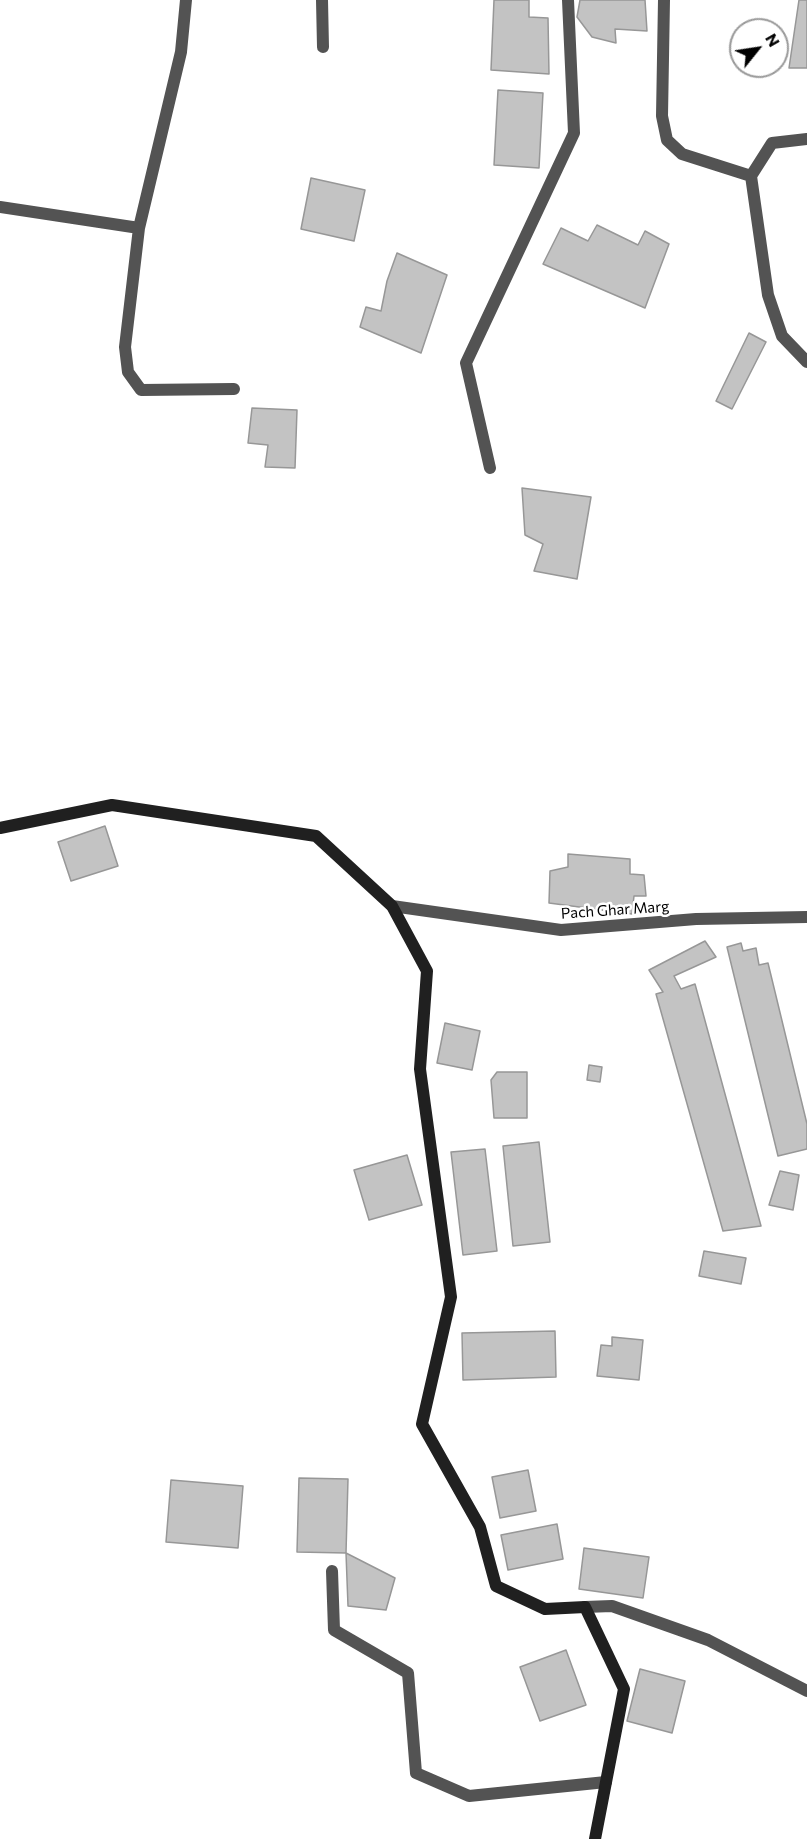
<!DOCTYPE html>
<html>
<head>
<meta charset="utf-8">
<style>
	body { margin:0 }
	#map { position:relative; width:807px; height:1839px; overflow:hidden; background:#fff; font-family:Commissioner,sans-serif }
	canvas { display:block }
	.north { position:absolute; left:729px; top:18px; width:60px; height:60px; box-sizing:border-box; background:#fff; border:2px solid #999; border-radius:50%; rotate:60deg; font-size:16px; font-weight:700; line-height:24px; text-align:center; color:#000 }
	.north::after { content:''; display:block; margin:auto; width:21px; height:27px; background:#000; clip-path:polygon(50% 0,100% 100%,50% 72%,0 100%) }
</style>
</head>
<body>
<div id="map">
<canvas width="807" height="1839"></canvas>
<div class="north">N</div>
</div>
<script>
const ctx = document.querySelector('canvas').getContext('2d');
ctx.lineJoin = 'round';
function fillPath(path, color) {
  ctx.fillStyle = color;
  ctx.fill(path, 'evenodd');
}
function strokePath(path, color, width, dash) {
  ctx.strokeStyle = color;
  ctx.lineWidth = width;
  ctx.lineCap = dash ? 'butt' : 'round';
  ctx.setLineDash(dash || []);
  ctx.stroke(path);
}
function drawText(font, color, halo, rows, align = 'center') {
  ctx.font = font + ' Commissioner,sans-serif';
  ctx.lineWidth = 5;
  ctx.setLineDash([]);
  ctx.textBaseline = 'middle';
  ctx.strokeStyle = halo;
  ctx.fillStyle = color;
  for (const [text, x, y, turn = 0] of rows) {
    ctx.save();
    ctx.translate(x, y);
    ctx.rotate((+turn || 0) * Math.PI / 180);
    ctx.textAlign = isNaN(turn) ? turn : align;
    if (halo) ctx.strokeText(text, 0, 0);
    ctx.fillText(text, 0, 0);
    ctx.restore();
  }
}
const building = new Path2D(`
	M494,0H529V17L548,18L549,74L491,70Z
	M580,0H645L647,31L615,29L616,43L592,37L577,17Z
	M799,0H807V68H789Z
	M498,90L543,93L539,168L494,165Z
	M311,178L365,190L354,241L301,229Z
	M597,225L638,245L645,231L669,244L645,308L543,264L561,228L588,241Z
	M397,253L447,275L421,353L360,327L366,307L381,311L387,281Z
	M749,333L766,342L732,409L716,401Z
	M252,408L297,410L295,468L265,467L268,445L248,443Z
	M522,488L591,497L577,579L534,571L543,544L525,535Z
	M105,826L118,866L71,881L58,842Z
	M568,854L630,859V874L644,875L646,896H634L632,914L549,903L550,871L568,867Z
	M705,941L716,957L674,976L681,989L695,984L761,1226L723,1231L656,994L663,992L649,970Z
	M741,943L743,951L756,948L759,965L768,963L807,1124V1149L778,1156L727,947Z
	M445,1023L480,1031L472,1070L437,1063Z
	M589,1065L602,1067L600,1082L587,1080Z
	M497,1072H527V1118H494L491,1080Z
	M539,1142L550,1242L513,1246L503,1146Z
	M485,1149L497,1251L463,1255L451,1152Z
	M407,1155L422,1205L369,1220L354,1170Z
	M780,1171L799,1175L793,1210L769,1205Z
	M704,1251L746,1258L741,1284L699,1276Z
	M555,1331L556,1377L463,1380L462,1333Z
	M612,1337L643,1340L639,1380L597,1376L601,1345L612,1346Z
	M528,1470L536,1511L500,1518L492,1477Z
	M299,1478L348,1479L346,1553L297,1552Z
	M171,1480L243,1486L238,1548L166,1542Z
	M557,1524L563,1559L508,1570L501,1535Z
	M584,1548L649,1557L643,1598L579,1589Z
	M346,1553L395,1578L386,1610L348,1606Z
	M566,1650L586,1705L540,1721L520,1667Z
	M640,1669L685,1681L672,1733L627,1721Z`);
fillPath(building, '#c3c3c3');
strokePath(building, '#979797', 1.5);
strokePath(new Path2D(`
	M322,0L323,47
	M664,0L662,116L667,140L682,154L751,176L768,295L782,336L807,362
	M751,176L772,143L807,139
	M0,207L139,228L181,52L186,0
	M139,228L125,347L128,372L141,390L234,389
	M490,468L466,363L574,133L568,0
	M392,906L561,930L696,919L807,917
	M332,1571L334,1630L408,1673L416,1773L469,1796L606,1782
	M585,1607L612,1606L708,1640L807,1691`), '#535353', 12);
strokePath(new Path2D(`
	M0,828L112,805L316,836L392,906L427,971L420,1069L451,1297L422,1424L480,1527L496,1586L545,1609L585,1607L624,1689L595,1839`), '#202020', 12);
drawText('15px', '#000', '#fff', [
	["Pach Ghar Marg",615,910,-4]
]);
</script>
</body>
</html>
